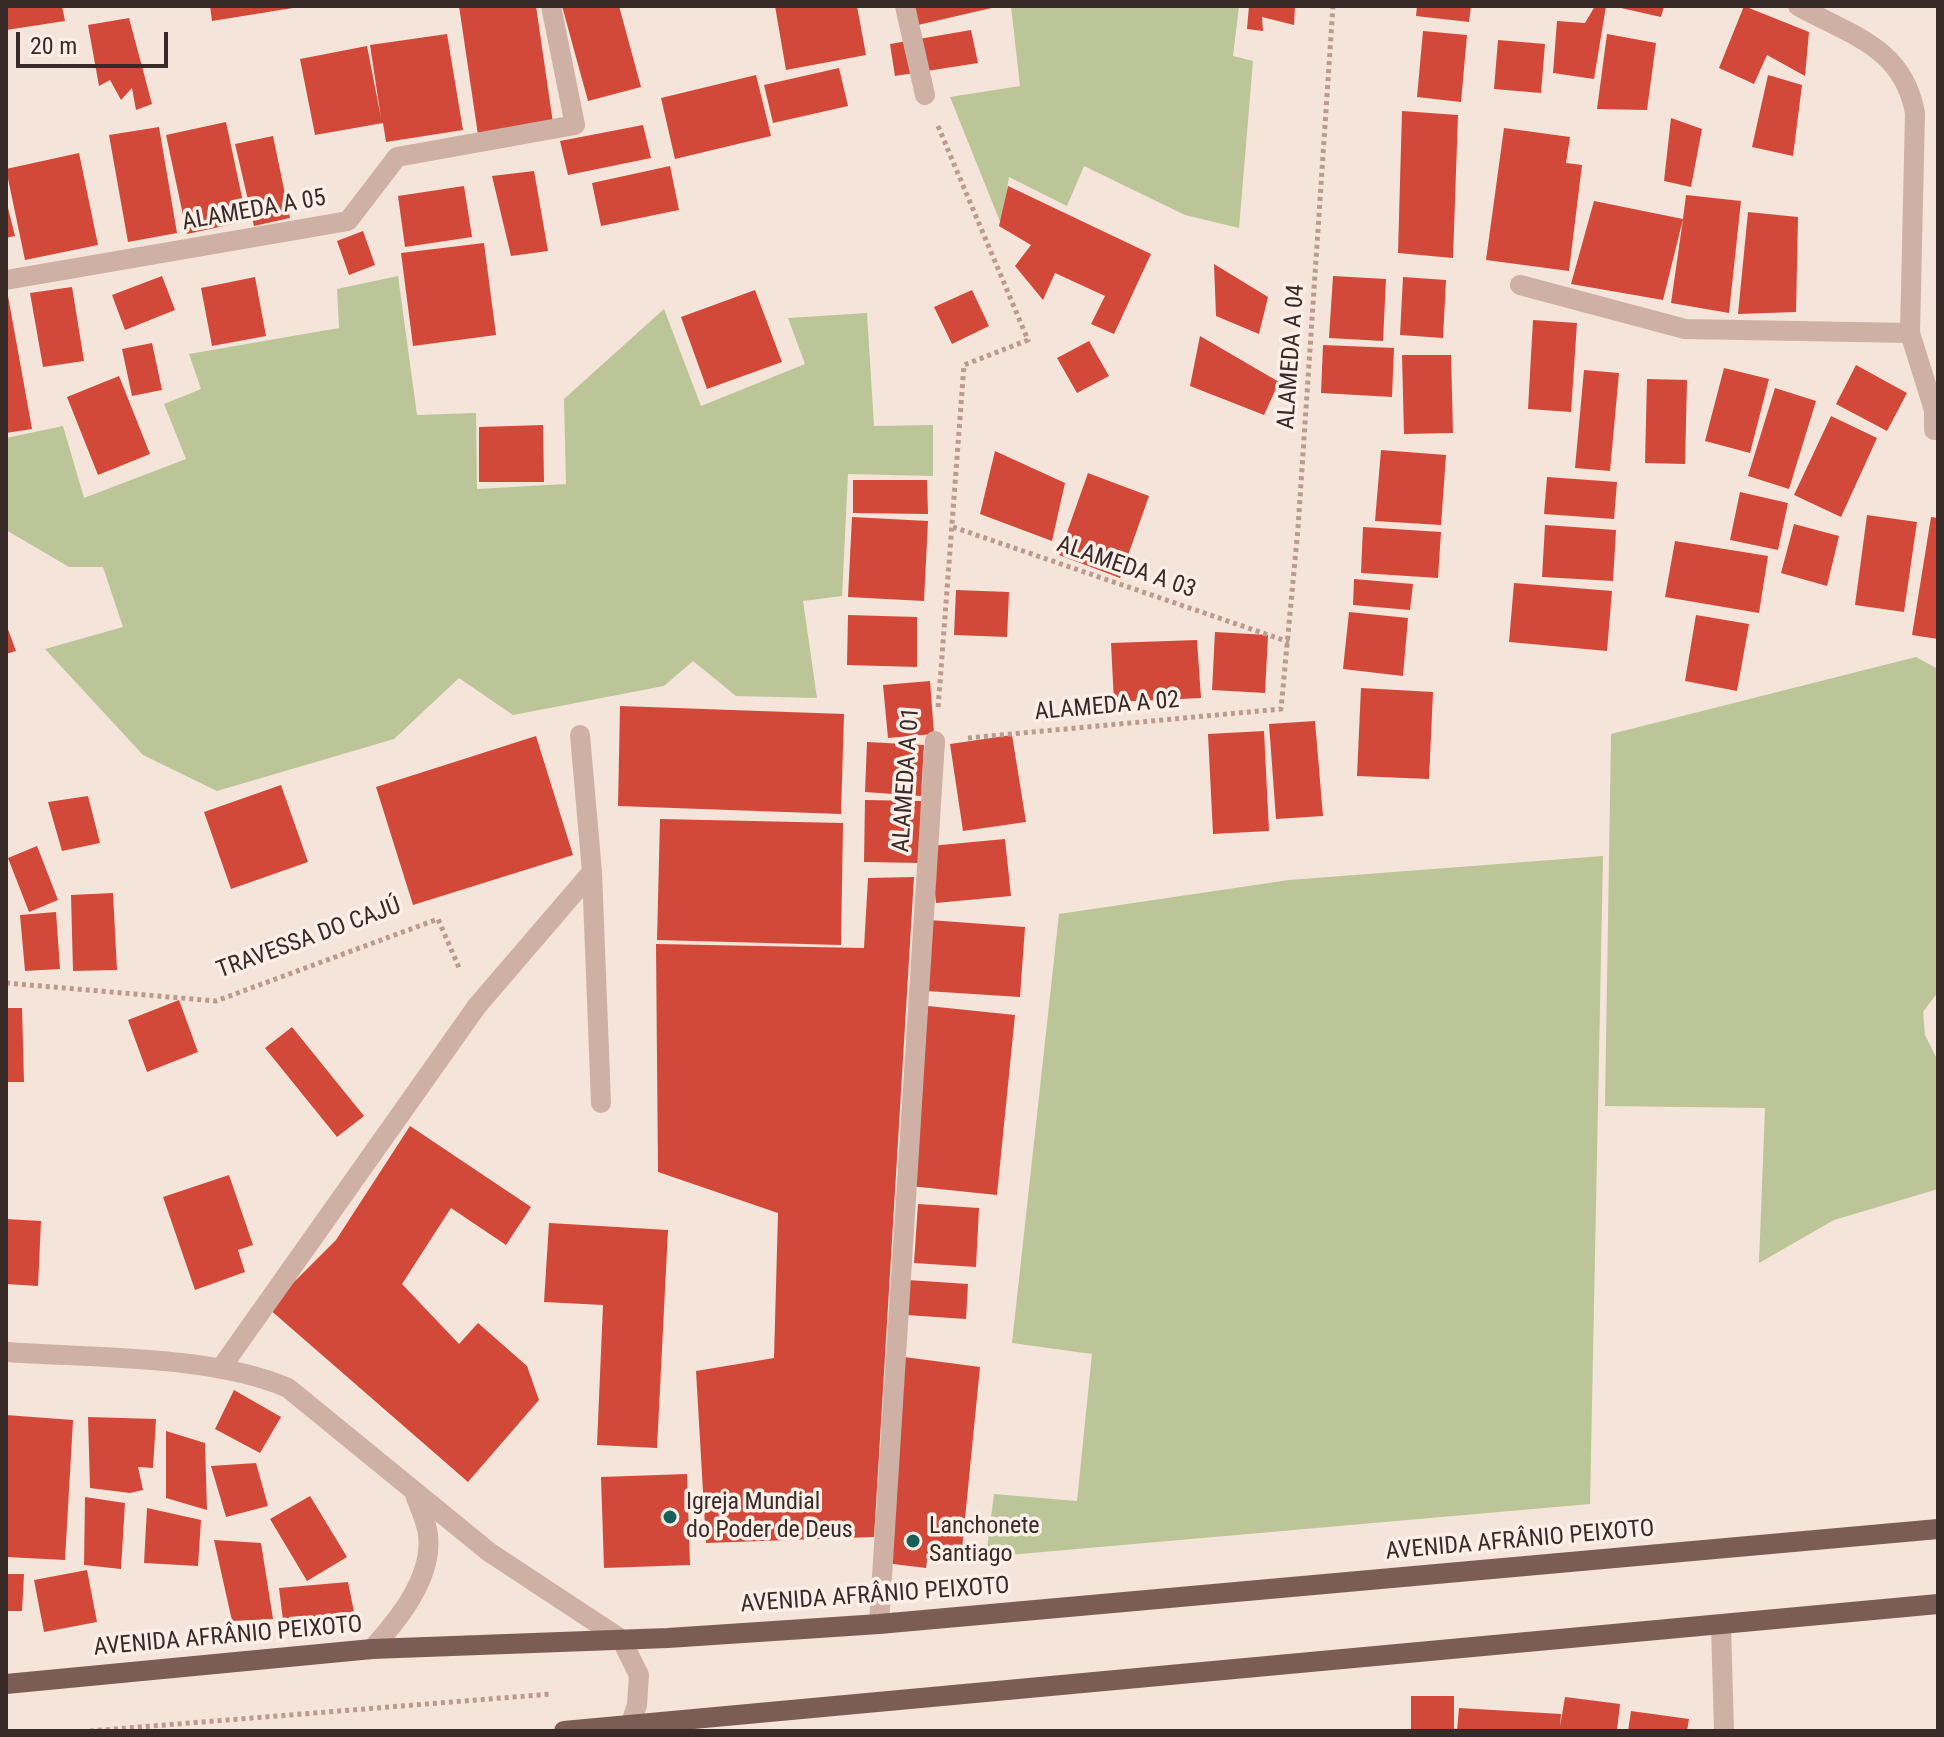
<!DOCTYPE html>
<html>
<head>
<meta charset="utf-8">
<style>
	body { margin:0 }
	#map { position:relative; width:1944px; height:1737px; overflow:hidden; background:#f4e4da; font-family:"Roboto Condensed",sans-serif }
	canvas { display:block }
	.frame { position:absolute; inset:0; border:8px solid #382a27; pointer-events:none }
	.scale { position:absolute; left:16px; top:32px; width:152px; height:36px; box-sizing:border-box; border:4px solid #382a27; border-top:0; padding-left:10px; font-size:24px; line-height:28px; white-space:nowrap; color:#382a27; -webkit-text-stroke:6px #fbefe7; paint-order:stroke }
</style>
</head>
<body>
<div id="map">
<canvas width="1944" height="1737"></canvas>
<div class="frame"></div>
<div class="scale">20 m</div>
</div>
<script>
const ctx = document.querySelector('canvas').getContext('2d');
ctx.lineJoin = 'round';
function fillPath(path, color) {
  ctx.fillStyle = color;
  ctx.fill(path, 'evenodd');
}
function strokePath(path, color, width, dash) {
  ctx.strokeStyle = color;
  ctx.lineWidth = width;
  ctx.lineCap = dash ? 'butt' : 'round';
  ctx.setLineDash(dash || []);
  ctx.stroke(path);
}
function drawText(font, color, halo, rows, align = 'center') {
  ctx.font = font + ' "Roboto Condensed",sans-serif';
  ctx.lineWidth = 7;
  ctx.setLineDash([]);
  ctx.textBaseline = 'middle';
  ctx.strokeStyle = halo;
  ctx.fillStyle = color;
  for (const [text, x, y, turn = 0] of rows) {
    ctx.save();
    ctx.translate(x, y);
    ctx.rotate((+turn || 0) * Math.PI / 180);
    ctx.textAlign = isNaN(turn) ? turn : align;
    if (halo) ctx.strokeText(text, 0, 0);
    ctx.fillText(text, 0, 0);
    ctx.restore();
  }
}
fillPath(new Path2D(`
	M1011,6H1239L1233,56L1253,61L1239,228L1185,215L1084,166L1067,206L1009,177L1001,224L950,97L1020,86Z
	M398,276L417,415L476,413L477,489L566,484L564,399L664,309L701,406L805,364L788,318L867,313L874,426L933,425V476L848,474L842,596L803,601L817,698L736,696L693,661L664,686L513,715L459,678L394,739L217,791L143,755L45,649L123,627L103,567H69L6,530V438L63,426L84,498L186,459L164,404L201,389L189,354L339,328L337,289Z
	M1916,657L1938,669V992L1923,1012L1925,1035L1938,1061V1189L1834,1220L1759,1263L1765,1108L1605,1106L1611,734Z
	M1603,856L1590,1504L986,1557L994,1494L1077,1501L1092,1354L1012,1343L1059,914L1289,880Z`), '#bcc598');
fillPath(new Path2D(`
	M6,6H62L65,21L6,30Z
	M210,6H293V8L212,21Z
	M459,6H536L553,123L478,135Z
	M562,6H619L641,87L588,101Z
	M775,6H857L866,55L786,70Z
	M914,6H996V7L918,25Z
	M1249,6H1295L1294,25L1262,17L1263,31L1247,29Z
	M1417,6H1471L1469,22L1416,16Z
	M1595,6H1606L1594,79L1553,73L1557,21L1585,23Z
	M1612,6H1664L1661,17Z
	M1744,6L1809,32L1805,76L1767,55L1754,84L1719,68Z
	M129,18L152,104L136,110L132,88L121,100L110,80L99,86L88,25Z
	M971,30L978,63L895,76L890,44Z
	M1423,31L1467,35L1461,102L1417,97Z
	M447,34L463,130L386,142L383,123L315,135L300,59L367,46L381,118L370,45Z
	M1607,34L1656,43L1647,110L1597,109Z
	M1498,40L1545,44L1541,93L1494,89Z
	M839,68L848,106L773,123L764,85Z
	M756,75L771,136L675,159L661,98Z
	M1768,75L1802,85L1793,156L1752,147Z
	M1402,111L1458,115L1453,258L1398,253Z
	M1671,118L1702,129L1691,187L1664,181Z
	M226,122L247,221L187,234L166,135Z
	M643,125L651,158L568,175L560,141Z
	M159,127L177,233L128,242L109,135Z
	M1504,128L1570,137L1566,163L1582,165L1569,271L1486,260Z
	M273,136L290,218L254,226L235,144Z
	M79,153L98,245L25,260L6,169Z
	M670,166L679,210L601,226L592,183Z
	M534,171L548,251L511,256L492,176Z
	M464,186L472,237L405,247L398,196Z
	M1008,186L1151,254L1114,334L1091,324L1105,296L1055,273L1043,300L1015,266L1031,245L999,226Z
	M1686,195L1741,201L1729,313L1671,303L1683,219L1663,300L1571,284L1594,201L1683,219Z
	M6,200L15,236L6,238Z
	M1748,212L1798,217L1796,312L1738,314Z
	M363,231L375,265L349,275L337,241Z
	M484,243L496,335L413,346L401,253Z
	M1214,264L1268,297L1259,334L1216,316Z
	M162,276L175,310L125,330L112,295Z
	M1333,276L1386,279L1383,341L1329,338Z
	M255,277L266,336L212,346L201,288Z
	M1403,277L1446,280L1443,338L1400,335Z
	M72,287L84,361L43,367L30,293Z
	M755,290L782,362L707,389L681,317Z
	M972,290L989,326L952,344L934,307Z
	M8,296L32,429L6,433V297Z
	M1533,320L1577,323L1571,412L1528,409Z
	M1200,336L1279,382L1264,415L1190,386Z
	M1089,341L1109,376L1077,393L1057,358Z
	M152,343L162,390L132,396L122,349Z
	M1323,345L1394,348L1392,397L1321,393Z
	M1402,355H1451L1453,433L1404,434Z
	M1856,365L1907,393L1887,431L1836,404Z
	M1724,368L1769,379L1750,453L1705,441Z
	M1584,370L1619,373L1610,471L1575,468Z
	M119,376L150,454L98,475L67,397Z
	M1647,379L1687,380L1685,464L1645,463Z
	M1775,388L1816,401L1789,489L1748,476Z
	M1831,416L1877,438L1841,517L1794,495Z
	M543,425L544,482H479V427Z
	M1381,450L1446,455L1441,525L1375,521Z
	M995,451L1065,483L1052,541L980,514Z
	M1088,473L1149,496L1120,578L1059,555Z
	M1547,477L1617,482L1614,519L1544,514Z
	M853,480H927L928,514L853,513Z
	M1740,492L1788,503L1778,550L1730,540Z
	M1867,515L1917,522L1904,612L1855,605Z
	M852,517L928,521L924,601L848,597Z
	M1931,517L1938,518V639L1912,635Z
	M1794,524L1839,536L1827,586L1781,573Z
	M1545,525L1616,530L1613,581L1542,577Z
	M1363,527L1441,532L1438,578L1361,573Z
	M1675,541L1768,556L1759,613L1665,597Z
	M1354,579L1413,584L1410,610L1353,605Z
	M1514,583L1612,591L1607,651L1509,642Z
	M956,590L1009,592L1007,637L954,635Z
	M1349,612L1408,618L1403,676L1343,669Z
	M848,615L917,617V667L847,665Z
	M1696,615L1749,624L1737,691L1685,681Z
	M6,624L16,651L6,654Z
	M1215,632L1268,635L1265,693L1212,690Z
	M1197,640L1201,698L1114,702L1111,643Z
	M930,681L934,734L888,738L883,685Z
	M1361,688L1433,692L1429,779L1357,776Z
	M620,706L844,714L841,814L618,806Z
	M1315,721L1323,816L1276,819L1269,724Z
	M1264,731L1269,831L1213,834L1208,734Z
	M1012,735L1026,822L963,831L950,744Z
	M536,736L573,855L413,905L376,787Z
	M867,742L924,745L921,796L865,792Z
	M281,785L308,862L231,889L204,812Z
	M88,796L100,843L62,851L48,802Z
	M865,800L921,801L920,863L864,862Z
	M660,819L843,823L841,945L657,940Z
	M1005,839L1011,896L936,903L930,846Z
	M37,846L58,900L29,912L8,858Z
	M914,877L874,1537L706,1543L696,1371L774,1358L778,1213L658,1172L656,944L864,948L868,878Z
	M113,893L117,970L73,971L71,895Z
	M56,912L60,969L25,971L20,915Z
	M929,920L1025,927L1020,997L926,991Z
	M179,1000L198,1052L147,1072L128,1020Z
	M928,1006L1015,1015L997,1195L910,1186Z
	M6,1008H22L24,1082H6Z
	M292,1027L364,1116L337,1137L265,1048Z
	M410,1126L531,1207L506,1245L451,1208L402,1284L459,1344L478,1323L527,1366L539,1400L468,1482L268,1308L336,1240Z
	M229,1175L253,1245L238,1250L245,1272L195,1290L163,1197Z
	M918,1204L979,1208L976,1267L914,1263Z
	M6,1219L41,1221L38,1286L6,1284Z
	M549,1223L668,1230L657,1448L597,1445L603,1305L544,1302Z
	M908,1280L968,1284L966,1319L906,1315Z
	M904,1357L980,1367L962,1549L929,1545L926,1568L885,1563Z
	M234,1390L281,1417L260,1453L215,1429Z
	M6,1415L73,1420L65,1560L6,1557Z
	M88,1417L156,1419L153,1468L138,1467L143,1490L130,1493L90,1488Z
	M166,1431L205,1443L207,1510L166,1498Z
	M256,1463L268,1506L226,1517L211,1466Z
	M687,1474L690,1565L604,1568L601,1477Z
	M310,1496L347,1557L307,1581L270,1519Z
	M85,1497L125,1503L121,1569L84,1565Z
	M147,1508L201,1520L198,1566L144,1563Z
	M214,1540L261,1543L273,1619L232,1621Z
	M87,1570L97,1622L44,1632L34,1580Z
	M6,1574H24L22,1611H6Z
	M348,1582L354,1612L283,1620L279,1588Z
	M1411,1696H1454V1731H1411Z
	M1565,1697L1620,1704L1617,1731H1457L1459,1708L1561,1714L1560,1727Z
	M1631,1711L1689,1719L1687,1731H1628Z`), '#d2493a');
strokePath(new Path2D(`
	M938,126L1028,340L964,365L938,709
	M953,527L1289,642
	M968,738L1281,709L1298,528L1333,6
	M6,983L216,1001L438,919L460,970
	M90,1731L551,1694`), '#ba9b8e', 5, [4, 4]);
strokePath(new Path2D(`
	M905,6L925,95
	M6,280L348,221L397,157L575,125L551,6
	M1520,285L1685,329L1910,333
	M580,735L592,872L601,1103
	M221,1368L477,1006L592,872
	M879,1624L935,741`), '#ceb1a4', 20);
strokePath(new Path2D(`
	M1798,6C1852,36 1903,47 1915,113L1910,333L1934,410V430H1938
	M6,1352C90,1358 213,1355 288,1388L489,1552L621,1639L639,1675L637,1705L631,1723L619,1731
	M1721,1626L1724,1731
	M372,1649C398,1620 433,1578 428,1535C427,1522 419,1507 415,1494`), '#ceb1a4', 20);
strokePath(new Path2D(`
	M6,1684L372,1649L668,1638L879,1624L1938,1529
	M564,1731L1938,1604`), '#7c5d56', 20);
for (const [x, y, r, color] of [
	[670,1517,8,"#185e59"],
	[913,1541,8,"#185e59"]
]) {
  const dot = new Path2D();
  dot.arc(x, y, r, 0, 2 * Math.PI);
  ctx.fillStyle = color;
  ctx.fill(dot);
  strokePath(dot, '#fbefe7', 3);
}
drawText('24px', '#382a27', '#fbefe7', [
	["ALAMEDA A 05",254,211,-10],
	["ALAMEDA A 04",1292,357,-86],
	["ALAMEDA A 03",1126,568,19],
	["ALAMEDA A 02",1107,707,-5],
	["ALAMEDA A 01",907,780,-86],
	["TRAVESSA DO CAJÚ",309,939,-20],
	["AVENIDA AFRÂNIO PEIXOTO",1520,1541,-5],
	["AVENIDA AFRÂNIO PEIXOTO",875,1596,-4],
	["AVENIDA AFRÂNIO PEIXOTO",228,1637,-5]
]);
drawText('24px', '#382a27', '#fbefe7', [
	["Igreja Mundial",686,1503],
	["do Poder de Deus",686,1531],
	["Lanchonete",929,1527],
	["Santiago",929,1555]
], 'left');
</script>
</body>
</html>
